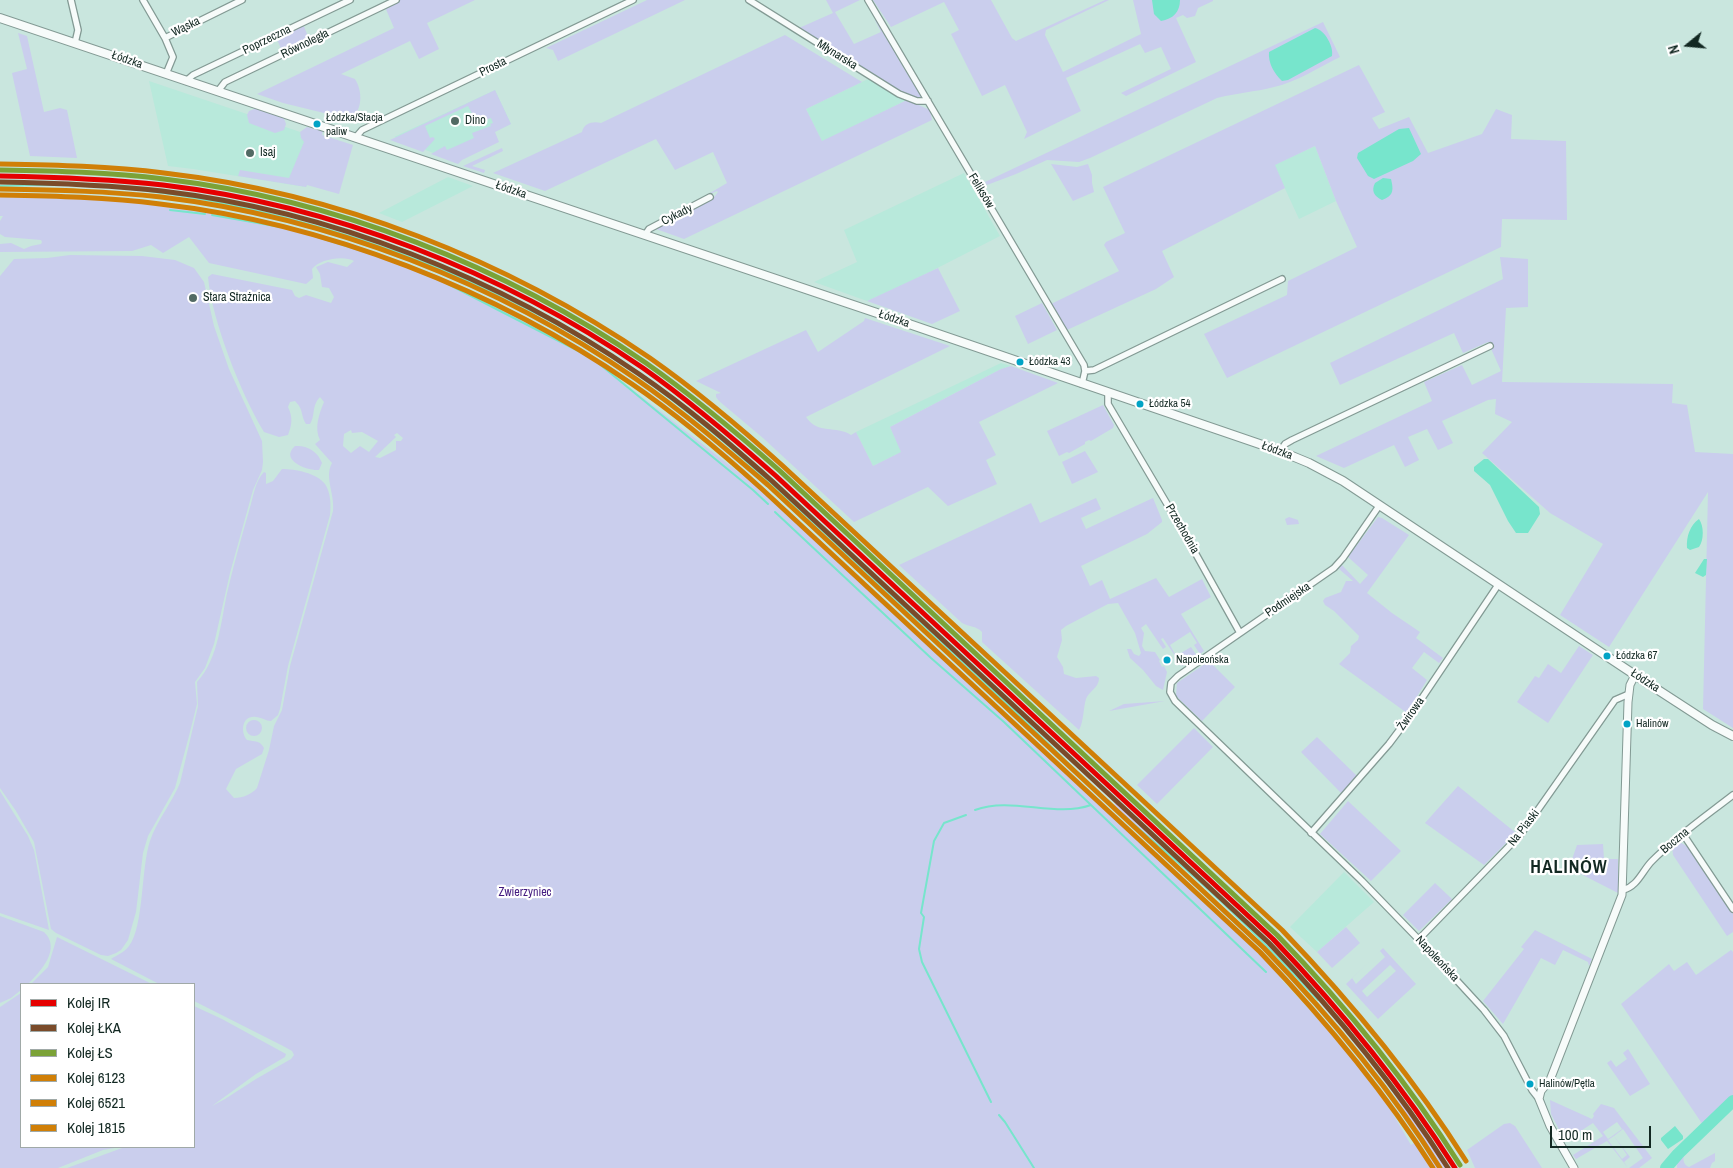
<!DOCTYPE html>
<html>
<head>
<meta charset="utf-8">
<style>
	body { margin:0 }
	#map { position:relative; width:1733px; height:1168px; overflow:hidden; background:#c9e6de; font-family:"Archivo Narrow",sans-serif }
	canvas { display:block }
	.legend { position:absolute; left:20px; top:983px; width:175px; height:165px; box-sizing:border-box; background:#fff; border:1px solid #a0a9a7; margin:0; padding:6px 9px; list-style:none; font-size:15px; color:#122822 }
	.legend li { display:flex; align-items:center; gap:10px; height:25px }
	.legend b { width:25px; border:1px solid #a0a9a7 }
	.north { position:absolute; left:1663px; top:20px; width:50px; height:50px; -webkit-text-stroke:4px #fff; paint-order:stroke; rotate:253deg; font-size:14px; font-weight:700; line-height:20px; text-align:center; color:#122822 }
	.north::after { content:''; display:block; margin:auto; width:18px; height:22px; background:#122822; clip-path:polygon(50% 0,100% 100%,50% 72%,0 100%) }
	.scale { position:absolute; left:1550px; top:1126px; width:101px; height:22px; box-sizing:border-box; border:2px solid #122822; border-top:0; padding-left:6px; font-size:15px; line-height:18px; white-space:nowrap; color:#122822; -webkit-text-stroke:4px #fff; paint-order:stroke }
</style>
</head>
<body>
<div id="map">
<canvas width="1733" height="1168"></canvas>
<ul class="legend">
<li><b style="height:6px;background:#e50000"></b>Kolej IR</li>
<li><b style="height:6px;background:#7a4b2a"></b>Kolej ŁKA</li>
<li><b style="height:6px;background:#7ba237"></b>Kolej ŁS</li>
<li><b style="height:6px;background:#d07f07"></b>Kolej 6123</li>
<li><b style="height:6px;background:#d07f07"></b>Kolej 6521</li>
<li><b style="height:6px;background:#d07f07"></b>Kolej 1815</li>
</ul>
<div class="north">N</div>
<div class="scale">100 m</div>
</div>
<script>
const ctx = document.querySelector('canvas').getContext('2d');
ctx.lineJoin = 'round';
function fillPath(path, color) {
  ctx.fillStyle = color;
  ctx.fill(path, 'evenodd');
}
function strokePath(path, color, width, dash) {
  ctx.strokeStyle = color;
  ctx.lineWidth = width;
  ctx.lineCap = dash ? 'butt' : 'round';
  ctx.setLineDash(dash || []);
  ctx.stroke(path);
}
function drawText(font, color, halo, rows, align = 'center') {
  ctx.font = font + ' "Archivo Narrow",sans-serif';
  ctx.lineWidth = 4.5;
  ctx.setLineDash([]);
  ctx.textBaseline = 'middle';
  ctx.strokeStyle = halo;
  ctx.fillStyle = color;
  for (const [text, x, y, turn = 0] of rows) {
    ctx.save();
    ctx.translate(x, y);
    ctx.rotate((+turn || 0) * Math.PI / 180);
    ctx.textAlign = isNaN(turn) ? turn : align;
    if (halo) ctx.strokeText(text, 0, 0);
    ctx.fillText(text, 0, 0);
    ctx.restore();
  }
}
fillPath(new Path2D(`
	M870,78L907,100L822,142L806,109Z
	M149,81L321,139L306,187L193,169L168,166Z
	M495,90L511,124L443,157L394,137Z
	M1315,146L1336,201L1299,219L1274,165Z
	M964,173L1000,236L912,281L867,301L814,282L857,262L844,230Z
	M448,177L473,186L402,222L379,213Z
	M1001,363L1011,366L1001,369L890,427L902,452L873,466L856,432Z
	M1344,872L1374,902L1317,952L1290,927Z`), '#b8e9db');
fillPath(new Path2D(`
	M400,0H475L427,23L439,49L419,59L410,41L341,74L355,79C362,90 363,107 353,117L340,120L328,114L283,103L257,94L394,28L385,7Z
	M647,0H685L558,61L553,50L546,48Z
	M826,0H860L835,12L854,44L881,32L875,20H877L885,33V37L892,45L897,57L927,105L900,91L837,53L838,52L799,28L833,13Z
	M873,0H991L1012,38L1016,41L1105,0H1109L1046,30L1045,35L1063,72L1141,34L1133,0H1213V1L1198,8L1195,16L1187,18L1183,15L1176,18L1196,62L1126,96L1121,93L1171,69L1161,47L1145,53L1140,44L1066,78L1081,111L1024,139L1027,132L1005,85L982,96L951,34L959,30L944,2L891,27Z
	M1323,22L1340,57C1319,67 1297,82 1274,87C1255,92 1236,93 1217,98L1090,158L1079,162L1047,160L1016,174L987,185L985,182Z
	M303,24L309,39L282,51L276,37Z
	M18,33L27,36L44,112L60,108L67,110L77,158L30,156L12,73L27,69Z
	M785,35L862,82L806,109L822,141L907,100L930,110L932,120L684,239L656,229L715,196L718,192L717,191L705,196L727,183L713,152L675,170L656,139L545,191L493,173L582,132C584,123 593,121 601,123Z
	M1359,65L1385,112L1372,118L1379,129L1409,117L1428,153L1482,134L1496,109L1512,115L1511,139L1566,141L1567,220L1502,219L1501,247L1227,378L1204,334L1287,295L1288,281L1357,247L1336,201L1315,146L1275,165L1285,188L1162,251L1174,277L1156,289L1067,330L1051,304L1119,271L1104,245L1106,242L1125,233L1103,187Z
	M495,90L511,124L495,132L499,142L462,160L458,164L431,154L445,146L447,150L474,138L472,133L491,126L490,124L493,123L491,118L478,122L475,119L468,106L425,126L430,138L433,137L435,139L423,152L390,140Z
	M257,108L283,116L286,124L284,130L275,133L249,123L247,115L249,111Z
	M307,127L323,131L322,135L353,145L339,194L307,185L306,187L238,176L240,170L289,178L304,142L301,138L300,132Z
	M502,148L503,151L472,166L485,170L484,173L463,166Z
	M1051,164L1077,167L1088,164L1092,175V183L1094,192L1073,201Z
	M58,195L140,201L260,219L353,244L458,286L531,320L592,358L787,510L1253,943L1280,972V978L1358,1062L1378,1088L1411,1145L1417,1141L1432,1168H67L125,1147H194V1006L222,1019L286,1054L285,1057L256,1074L212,1106L225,1099L256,1079L291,1059L294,1055L292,1051L283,1046L194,1001V984H159L111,959C117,955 125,952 129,946C144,927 141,867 150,841C157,820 172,803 180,783L198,706L197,682C220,658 221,616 229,585C235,560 242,535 249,511C253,498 255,481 264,472L266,473V484L273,481L282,469C295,469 317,473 325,484C331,493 331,505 330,515L288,666L280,709L278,715L271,721C266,721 261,717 256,717C242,715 240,732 247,740C255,742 260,740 264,748L262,754L236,769L226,789L234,798C243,798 252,794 257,788L269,750L274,726L282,710L290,666L333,511C335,494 324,477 332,463L315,444L320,440C314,428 319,414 324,402L320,397C311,407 316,414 310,424H306C300,414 304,410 295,401L290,402L288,407C293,417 292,425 288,435L279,437L264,432C241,394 212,321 208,277L212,274L292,290L295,296L299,298L306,295L331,303L334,297L329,288L322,287L320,274L316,267L328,262L347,267L354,261C344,255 319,259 312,269L313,278L306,284L209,263L189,237L163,253L151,245L132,251L0,252V244L11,243L24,249L31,246L41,244L42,242L41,240L5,237L0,234V221L3,216H0V197ZM351,430L352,433L362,432L378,441L369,452L360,446L351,453L343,446L344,434ZM397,433L403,438L401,441H396V450L380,458L375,457L396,437L394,435Z
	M70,255L142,256L175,260L194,268L204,282L214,326L229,369L262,441L263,462L262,470L253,490L230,573L214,644L205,668L195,682L197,704L189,736L175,788L148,836L143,853L136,912L128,940L121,950L116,953L108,956L101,955L56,933L51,929L34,842L16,811L0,788V276L14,259L47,258Z
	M1500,257L1528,259V307L1506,308L1502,382L1673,384L1672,403L1687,405L1695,452L1733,454V728L1703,709L1708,492L1609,647L1560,615L1603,544L1550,513L1482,453L1512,422L1495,414L1496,399L1488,400L1442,421L1453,443L1438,450L1427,429L1408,437L1419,460L1405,467L1394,445L1344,468L1316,456L1432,401L1424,382L1462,365L1472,385L1501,371L1488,342L1463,353L1454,333L1340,385L1330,363L1503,279Z
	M938,268L960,311L932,324L867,301Z
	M1042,303L1057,330L1028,344L1015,316Z
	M865,318L950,346L806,417C818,435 836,425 851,435L856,432L873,466L901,452L890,427L1001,369L1011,366L1058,383L979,422L996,455L986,460L997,484L948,506L928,487L854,522L763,438L719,401L716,397V394L721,393L696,381L806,330L818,352L864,321Z
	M1103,405L1114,425L1113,428L1091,441L1089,440L1085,442V444L1069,453L1067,452L1059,456L1047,431Z
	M295,446C308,445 318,452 322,463L319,470C307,471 279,460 295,446Z
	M1085,451L1098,472L1072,484L1062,462Z
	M1096,498L1101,509L1081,518L1086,529L1153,498L1162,520V522L1147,534L1081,566L1090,586L1102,580L1110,599L1156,578L1169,597L1202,579L1211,597L1181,614L1204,651L1200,654L1194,645L1197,643L1190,632L1170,645L1176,656L1191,647L1197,656L1182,666L1163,638L1161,639L1166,647L1163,649L1146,624L1141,628L1144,633L1142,646L1145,651L1155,652L1160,660L1159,661L1162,667L1164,666L1167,672L1163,690L1156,686L1143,670L1130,658L1127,649H1131L1134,654L1139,656L1141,653L1135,633L1118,603L1108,604L1066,626L1061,630L1062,640L1057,657L1063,667L1064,674L1076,678L1096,676L1099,678C1099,688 1089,691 1086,699C1083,709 1084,721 1079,730L982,642V632C977,626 969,627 962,623L899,565L1031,503L1040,523Z
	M1289,517L1298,520L1299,524L1287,525L1285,519Z
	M1378,517L1382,518L1409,535L1367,593L1392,613L1420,632L1416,638L1443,658L1439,663L1424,652L1412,668L1427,680L1407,713L1339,664L1350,653L1351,646L1358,640L1359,636L1334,611L1325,605L1323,601L1325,598L1341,592L1346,581H1353L1339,569L1342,565L1360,584L1368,575L1348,557Z
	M1579,646L1593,655L1548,723L1517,702L1535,676L1539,678L1548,664L1561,673Z
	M1209,661L1235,687L1202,721L1176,696L1177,683Z
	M1165,701L1109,711L1124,704Z
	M246 728a8 8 0 1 1 16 0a8 8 0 1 1-16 0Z
	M1194,728L1213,747L1157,804L1137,785Z
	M1317,737L1357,776L1341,793L1301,752Z
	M1458,786L1516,833L1484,865L1425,823Z
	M0,791L28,836L34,850L49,930L0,913Z
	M1348,801L1401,851L1371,881L1320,834Z
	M1117,803C1180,860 1244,916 1302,978C1356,1036 1406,1100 1447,1168H1435L1406,1113L1397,1100L1398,1099C1366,1056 1333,1015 1296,976C1239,915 1176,860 1112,806Z
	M1678,841L1688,847L1733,914V932L1727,936L1673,855L1672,846Z
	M1603,844L1604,859H1618V893L1569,868L1577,845Z
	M1435,883L1452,899L1419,931L1403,915Z
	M0,916L44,932C62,949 40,972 28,984H21V990L11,998L0,1003Z
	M1346,927L1360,943L1332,968L1317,952Z
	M1535,930L1592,959L1589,966L1588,962L1563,950L1555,965L1541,958L1503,1024L1483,1001L1524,949L1521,947Z
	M57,937L152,984H31L48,967Z
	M1383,948L1416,984L1378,1019L1346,984ZM1380,951L1385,957L1356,984L1352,978ZM1390,965L1396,971L1367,997L1362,991Z
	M1731,950L1733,952V1104L1685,1152C1683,1158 1682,1164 1689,1167L1715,1153V1161L1712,1163L1710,1168H1677V1159L1685,1152L1693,1135L1703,1125L1621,1004L1669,964L1674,971L1687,962L1696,975Z
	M21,993V1147H120L103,1150L58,1168H0V1007Z
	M1628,1049L1650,1084L1630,1096L1607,1063L1611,1060L1616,1067L1627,1059L1623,1053Z
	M1550,1100L1592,1119L1594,1116L1593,1114L1601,1104L1614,1108L1652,1158L1639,1168H1629L1643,1158L1623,1129L1614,1136L1630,1157L1624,1162L1628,1168L1607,1141L1576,1159L1573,1155L1603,1136L1593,1123L1565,1141L1551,1114ZM1617,1122L1622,1129L1608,1139L1603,1132ZM1614,1136L1627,1155L1622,1159L1608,1140Z
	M1510,1123L1515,1126L1542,1168H1475L1467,1150L1504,1124Z`), '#caceed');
fillPath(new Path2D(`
	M1152,0H1180C1180,12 1173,19 1161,21L1154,14Z
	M1315,28C1325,30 1334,47 1332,56L1288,80L1282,81C1274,73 1268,63 1269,52Z
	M1409,128L1421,154L1413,161L1374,179L1368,176L1357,158L1358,153L1399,129Z
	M1383,178L1391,179C1394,191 1393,196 1382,200C1374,196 1371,191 1375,183Z
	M1484,459H1488L1539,507L1540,514L1528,533H1516L1508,521L1490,485L1474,471V467Z
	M1699,519C1704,526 1704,540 1699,547L1690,550L1687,548C1686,537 1690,525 1699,519Z
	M1704,559H1707L1706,575L1703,577L1695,573Z
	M1675,1126L1683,1136V1139L1668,1149L1661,1140V1138Z`), '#77e5cc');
strokePath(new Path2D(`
	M0,186C27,185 54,184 80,185C174,189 267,210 356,238C456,271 551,314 638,375C712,427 779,490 845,552C922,624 999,694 1073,768C1107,803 1144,833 1181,865C1229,907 1275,953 1318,1000
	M170,210L205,214
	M212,215L292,229L388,259L444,282L504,313L592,358L753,490L768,504
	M775,512L931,658L1004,722L1266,972
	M975,810C1012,796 1054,818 1091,805
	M966,815L944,823L934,841L921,913L924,917L919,949L922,962L991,1102
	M999,1115L1005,1122L1034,1168`), '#77e5cc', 2);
strokePath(new Path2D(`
	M1666,1168L1678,1154L1733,1101`), '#77e5cc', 12);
const minor = new Path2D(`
	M71,0L78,30L75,43
	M143,0L165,38
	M749,0L899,94L917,101H928
	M868,0L1084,365L1085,371L1082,384
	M166,74L173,57L165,38L242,0
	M186,81L193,75L350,0
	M218,91L225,82L396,0
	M356,137L362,130L633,0
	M645,235L649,229L710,197
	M1085,371L1094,370L1282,279
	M1108,393V404L1183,531L1240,633
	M1280,451L1285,444L1292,440L1490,346
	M1379,506L1343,558L1334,568L1178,676L1171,683L1170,692L1175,701L1362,881L1426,947L1484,1010L1504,1036L1532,1090L1539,1099
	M1311,833L1389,744L1410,716L1498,585
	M1683,834L1733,909
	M1623,890C1638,886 1642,871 1652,861C1677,836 1706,816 1733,795
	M1419,939L1521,834L1615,700L1629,694`);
const tertiary = new Path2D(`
	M1574,1168L1550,1126L1539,1099L1541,1091L1550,1080L1622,895L1628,702L1630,685L1635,675`);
const secondary = new Path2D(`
	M0,18L874,312L1280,451L1309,463L1343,481L1635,675L1712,725L1733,736`);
strokePath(minor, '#839a94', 8);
strokePath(tertiary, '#839a94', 9);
strokePath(secondary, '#839a94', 10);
strokePath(minor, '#f7fbfa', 5.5);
strokePath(tertiary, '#f7fbfa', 7);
strokePath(secondary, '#f7fbfa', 8);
strokePath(new Path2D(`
	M0,176C54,177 108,179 163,185C332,205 503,272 643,368C690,401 733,438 776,476L1273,939C1341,1010 1402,1085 1455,1168`), '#e50000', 5);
strokePath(new Path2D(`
	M0,182C54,183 108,185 162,191C330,211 500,278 639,374C686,406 729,443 772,481L1269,943C1336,1013 1396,1086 1448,1168`), '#7a4b2a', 5);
strokePath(new Path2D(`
	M0,170C55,171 109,172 164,179C334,199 505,266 646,363C693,396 737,433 780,471L1277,935C1346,1006 1407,1081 1460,1165`), '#7ba237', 5);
strokePath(new Path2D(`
	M0,189C54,190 107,191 161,197C328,217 498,283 636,379C682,411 725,448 768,485L1264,948C1330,1016 1390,1088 1440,1168`), '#d07f07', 5);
strokePath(new Path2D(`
	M0,164C55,165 110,166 164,173C337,193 507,260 650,358C697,391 741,428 784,467L1282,930C1351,1002 1413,1077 1466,1161`), '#d07f07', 5);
strokePath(new Path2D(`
	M0,195C54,196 107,197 160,204C325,223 496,290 632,384C679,416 721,452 763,490L1260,952C1324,1019 1383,1089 1433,1168`), '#d07f07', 5);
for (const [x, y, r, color] of [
	[455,121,5,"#526a64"],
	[317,124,4.5,"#01a3c5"],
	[250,153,5,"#526a64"],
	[193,298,5,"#526a64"],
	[1020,362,4.5,"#01a3c5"],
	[1140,404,4.5,"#01a3c5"],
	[1607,656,4.5,"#01a3c5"],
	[1167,660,4.5,"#01a3c5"],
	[1627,724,4.5,"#01a3c5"],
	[1530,1084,4.5,"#01a3c5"]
]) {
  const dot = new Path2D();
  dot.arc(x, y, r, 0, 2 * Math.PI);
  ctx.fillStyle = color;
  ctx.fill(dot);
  strokePath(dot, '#fff', 2);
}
drawText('11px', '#122822', '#fff', [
	["Łódzka/Stacja",326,118],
	["paliw",326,132],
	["Łódzka 43",1029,362],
	["Łódzka 54",1149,404],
	["Łódzka 67",1616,656],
	["Napoleońska",1176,660],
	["Halinów",1636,724],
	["Halinów/Pętla",1539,1084]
], 'left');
drawText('12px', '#122822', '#fff', [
	["Wąska",186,27,-26],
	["Poprzeczna",267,40,-26],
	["Równoległa",305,44,-26],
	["Młynarska",837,55,32],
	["Łódzka",127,60,19],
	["Prosta",493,67,-26],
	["Łódzka",511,190,19],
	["Feliksów",981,191,59],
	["Cykady",677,215,-27],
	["Łódzka",894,319,19],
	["Łódzka",1277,451,20],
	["Przechodnia",1182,529,60],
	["Podmiejska",1288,600,-34],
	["Łódzka",1645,681,33],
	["Żwirowa",1411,714,-55],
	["Na Piaski",1524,828,-52],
	["Boczna",1675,841,-40],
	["Napoleońska",1437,959,47]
]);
drawText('12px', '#122822', '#fff', [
	["Dino",465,121],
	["Isaj",260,153],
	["Stara Strażnica",203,298]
], 'left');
drawText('12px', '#431a7f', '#fff', [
	["Zwierzyniec",525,893]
]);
ctx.letterSpacing = '1px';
drawText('bold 18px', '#122822', '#fff', [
	["HALINÓW",1569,868]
]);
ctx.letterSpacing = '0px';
</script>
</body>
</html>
